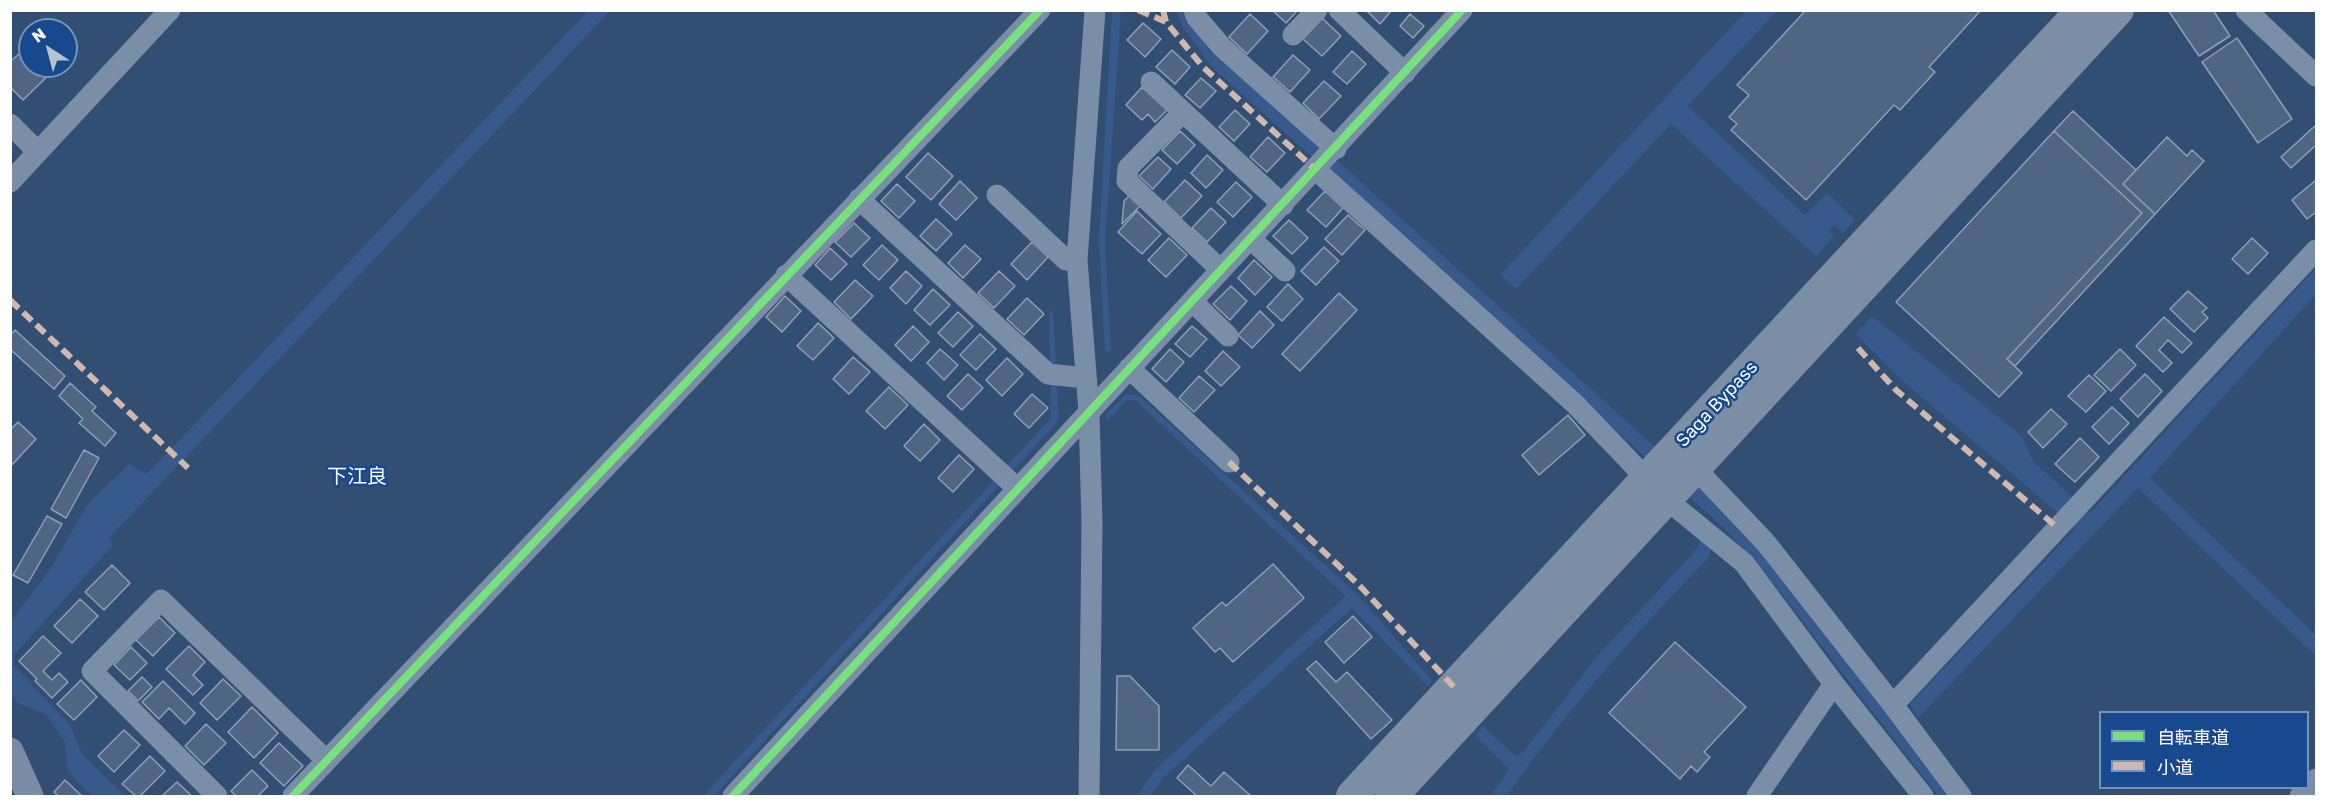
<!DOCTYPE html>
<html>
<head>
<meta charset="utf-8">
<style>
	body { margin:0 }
	#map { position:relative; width:2327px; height:807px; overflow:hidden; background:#334e73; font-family:"Golos Text","Noto Sans JP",sans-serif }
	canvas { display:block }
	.frame { position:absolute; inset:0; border:12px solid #fff; pointer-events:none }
	.legend { position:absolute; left:2099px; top:711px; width:210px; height:78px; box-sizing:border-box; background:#18498e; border:2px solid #7492bb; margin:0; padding:8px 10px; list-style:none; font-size:18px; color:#fff }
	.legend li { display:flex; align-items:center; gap:12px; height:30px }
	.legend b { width:30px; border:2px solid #7492bb }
	.north { position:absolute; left:18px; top:18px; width:60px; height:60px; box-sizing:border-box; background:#18498e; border:2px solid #7492bb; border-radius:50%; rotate:324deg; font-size:16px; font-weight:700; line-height:24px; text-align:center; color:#fff }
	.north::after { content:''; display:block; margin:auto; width:21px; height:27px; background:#b8c1ce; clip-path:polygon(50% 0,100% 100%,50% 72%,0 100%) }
</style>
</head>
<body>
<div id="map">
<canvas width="2327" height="807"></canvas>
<div class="frame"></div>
<ul class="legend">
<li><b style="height:8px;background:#77e17e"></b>自転車道</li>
<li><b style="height:8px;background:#d1b7ad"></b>小道</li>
</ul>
<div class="north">N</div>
</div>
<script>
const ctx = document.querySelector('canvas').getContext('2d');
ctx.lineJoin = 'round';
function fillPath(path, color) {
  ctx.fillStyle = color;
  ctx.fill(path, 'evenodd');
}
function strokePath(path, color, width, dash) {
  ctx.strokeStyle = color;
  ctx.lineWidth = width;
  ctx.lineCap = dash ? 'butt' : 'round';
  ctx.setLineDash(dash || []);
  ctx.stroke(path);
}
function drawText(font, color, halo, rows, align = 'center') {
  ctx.font = font + ' "Golos Text","Noto Sans JP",sans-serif';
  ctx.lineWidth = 5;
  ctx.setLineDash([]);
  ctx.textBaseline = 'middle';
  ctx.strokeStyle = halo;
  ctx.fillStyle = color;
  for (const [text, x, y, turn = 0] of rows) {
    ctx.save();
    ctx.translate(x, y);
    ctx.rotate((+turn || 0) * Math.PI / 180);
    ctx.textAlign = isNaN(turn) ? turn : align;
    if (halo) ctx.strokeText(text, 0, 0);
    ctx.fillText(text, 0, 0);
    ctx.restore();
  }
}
fillPath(new Path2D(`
	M1747,10L1777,11L1688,106L1805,215L1827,193L1855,220L1843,233L1835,224L1829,231L1834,237L1816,256L1671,124L1516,289L1500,275Z
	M588,11H610L110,537L113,545L14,655L13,665L70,725L83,756L126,796H92L68,772L65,742L46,714L17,703L11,692V621L49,571L87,505L129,464L147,474Z
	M1112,11H1121L1105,242L1111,351L1105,352L1099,240Z
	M1176,11H1189L1224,59L1733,517L1765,555L1950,796H1938L1757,563L1723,527L1214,69L1183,28Z
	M2316,268V294L2150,478L2316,635V656L2138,488L1918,718L1910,704L2076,528L1900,379L1856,334L1872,316L2022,436L2033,461L2090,513Z
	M1049,311L1053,312L1059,420L714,796H703L1051,418Z
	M1137,394L1358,595L1432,681L1428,686L1352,608L1163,778L1150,796H1137L1155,770L1346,596L1135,400H1127L1107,421L1105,415L1126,395Z
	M1700,538L1711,548L1709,557C1637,632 1566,710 1507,796H1490L1509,769L1475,736L1483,726L1516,756L1524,751L1599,654L1697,549Z`), '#37598b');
const building = new Path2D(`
	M1272,10H1298L1286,23Z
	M1366,10H1392L1380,24Z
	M1806,10H1981L1929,67L1935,72L1900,110L1894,105L1806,200L1731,130L1737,124L1729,117L1749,95L1737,85Z
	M2168,10H2213L2230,36L2199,56Z
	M1250,14L1268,31L1247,54L1229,37Z
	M1410,14L1424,26L1413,38L1400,26Z
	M1322,18L1341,36L1322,56L1303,39Z
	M1143,23L1161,39L1145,57L1127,40Z
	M2237,38L2292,119L2258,143L2202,62Z
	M30,44V66H58L23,100L10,87V62Z
	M1172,50L1190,67L1175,84L1156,67Z
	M1352,51L1366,64L1347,84L1333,72Z
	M1293,55L1310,70L1290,92L1273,77Z
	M1201,78L1216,91L1200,108L1185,95Z
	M1324,81L1341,96L1319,119L1303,103Z
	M1142,87L1167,110L1155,122L1148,114L1142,120L1126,105Z
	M1235,110L1250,124L1234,141L1219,127Z
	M2073,111L2136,170L2123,184L2155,214L2015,366L2007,359L2142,213L2054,131Z
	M2316,125V145L2291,168L2281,157Z
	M1180,131L1195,145L1177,164L1162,150Z
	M2054,131L2142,213L2007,359L2022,373L1999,397L1896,302Z
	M1268,137L1285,153L1267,172L1250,157Z
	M2167,137L2187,156L2192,150L2204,161L2155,214L2123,184Z
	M928,153L953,176L931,200L906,177Z
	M1207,155L1223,170L1206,188L1191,173Z
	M1158,157L1171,169L1153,189L1139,176Z
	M1185,180L1202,196L1181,218L1164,202Z
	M2316,180V212L2307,219L2292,200Z
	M960,181L977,198L956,220L939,204Z
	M1236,182L1252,197L1233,217L1217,202Z
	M897,184L915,201L899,218L881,201Z
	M1325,191L1343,208L1326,227L1307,210Z
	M1129,196L1140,206L1122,224L1124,201Z
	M1211,208L1226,222L1207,242L1192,228Z
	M1137,211L1161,234L1142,254L1118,232Z
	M1348,215L1365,230L1342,255L1325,239Z
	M936,219L952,234L936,251L920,236Z
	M1289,220L1308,238L1292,254L1273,236Z
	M854,223L870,238L851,257L835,242Z
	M1169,238L1187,255L1166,277L1148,260Z
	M2252,238L2268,253L2248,274L2232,259Z
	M1032,242L1048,257L1027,280L1011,264Z
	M882,245L898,260L879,280L863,265Z
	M965,245L981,259L963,278L948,263Z
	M1324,247L1339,261L1316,285L1301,271Z
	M830,248L847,264L831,280L815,265Z
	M1254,260L1272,277L1255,295L1238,278Z
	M906,271L922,286L906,304L890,288Z
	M999,271L1015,286L994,308L978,293Z
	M855,280L873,296L851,319L834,302Z
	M1288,284L1303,299L1282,321L1267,307Z
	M1231,286L1247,301L1230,320L1213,304Z
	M933,289L950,305L930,325L914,310Z
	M2188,291L2207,308L2202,312L2208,318L2194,332L2170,309Z
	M1339,293L1357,310L1300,371L1282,354Z
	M785,296L801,311L782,332L766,317Z
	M1027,298L1044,314L1024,335L1007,319Z
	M1260,311L1274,325L1252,348L1238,335Z
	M958,312L973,326L953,347L938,333Z
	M2164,317L2192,343L2182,353L2168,340L2159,350L2172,363L2163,372L2136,346Z
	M818,323L834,338L813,360L797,346Z
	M913,326L929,342L911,361L895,345Z
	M1192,326L1207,339L1190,357L1175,344Z
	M15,330L65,376L54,389L10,349V336Z
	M980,334L996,349L976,370L960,355Z
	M940,349L958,365L944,380L927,363Z
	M1170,349L1184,362L1166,382L1152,369Z
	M2120,349L2136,365L2111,391L2094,375Z
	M1223,351L1240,367L1221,386L1205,371Z
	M853,357L870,372L849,394L833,379Z
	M1007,358L1023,374L1002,396L986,380Z
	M968,374L983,388L962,410L947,396Z
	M2145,374L2162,391L2138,417L2120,399Z
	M2089,375L2106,391L2086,412L2068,396Z
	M1199,376L1215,390L1194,412L1179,398Z
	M70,383L96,407L92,411L116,433L105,446L79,423L83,419L59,396Z
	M889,387L908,405L885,429L866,411Z
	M1032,394L1048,408L1029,428L1014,414Z
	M2112,407L2129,423L2109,444L2092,427Z
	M2051,409L2067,424L2043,448L2028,432Z
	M1568,415L1585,435L1539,475L1522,455Z
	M18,422L36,439L10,467V430Z
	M924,424L940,440L920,461L904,446Z
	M2080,438L2099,457L2075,482L2055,464Z
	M84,450L99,458L66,518L51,509Z
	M959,455L974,469L953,492L938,478Z
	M47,516L62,524L28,583L13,575Z
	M1273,564L1304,598L1233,662L1220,648L1215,652L1193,628L1222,602L1226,606Z
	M112,565L130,583L104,610L85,592Z
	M80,599L98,616L72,643L54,626Z
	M1353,616L1372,637L1344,663L1325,642Z
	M159,617L175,633L153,656L136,640Z
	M43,636L61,653L43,671L52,680L59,673L68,682L52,698L35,681L37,679L19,661Z
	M1675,642L1746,707L1704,752L1710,757L1697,772L1691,766L1680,779L1609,713Z
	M189,646L205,662L193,675L203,685L193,695L166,669Z
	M131,647L147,663L130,680L114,665Z
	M1316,661L1336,682L1347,672L1392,720L1371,739L1307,669Z
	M1117,676H1130L1159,706V750H1116Z
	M142,677L152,687L138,701L128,691Z
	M223,679L241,696L217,720L200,703Z
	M81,680L97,697L74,720L57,704Z
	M163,681L195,713L185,724L169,708L159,719L142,702Z
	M252,707L278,733L254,758L228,732Z
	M206,724L226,743L204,765L185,746Z
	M124,730L140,745L114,772L98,756Z
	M279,743L303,766L284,786L260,763Z
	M150,756L165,771L140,796H136L122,784Z
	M1188,765L1211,786L1224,772L1251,796H1197L1177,778Z
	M252,770L268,786L258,796H236L231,791Z
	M65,780L82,796H58L54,792Z
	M177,782L192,796H162Z`);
fillPath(building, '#506583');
strokePath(building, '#8f9fb5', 1.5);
strokePath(new Path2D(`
	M1194,10L1197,18L1222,47L1336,149
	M1339,10L1405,73
	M2246,10L2316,76
	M1293,35L1317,10
	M1151,82L1283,205
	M1183,112L1128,168L1127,181L1221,270
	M10,124L38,152
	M1316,170L1575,404L1666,499L1744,563L1834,684L1923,796
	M10,182L170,10
	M997,195L1066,260H1077
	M859,199L1048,374L1086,378
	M1251,239L1285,271
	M786,275L1018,489
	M1192,301L1228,336
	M1129,368L1229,462
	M1695,468L1766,543L1893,705
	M217,796L92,671L161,600L326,760
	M293,796L1040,10
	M733,796L1462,10
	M1089,796L1092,523L1089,412L1077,260L1095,10
	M1757,796L1834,684
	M1961,796L1893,705L2316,250
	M2300,796L2316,779`), '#7a8ea7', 21);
strokePath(new Path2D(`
	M10,751L30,796`), '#7a8ca5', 27);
strokePath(new Path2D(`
	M1352,796L2082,10
	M1392,796L2118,10`), '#7b8ea6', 32);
strokePath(new Path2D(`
	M1138,10L1166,22
	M1163,10L1166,22L1203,67L1316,170
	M10,300L188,468
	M1858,348L1896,390L2058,528
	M1229,462L1359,585L1454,687`), '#d1b7ad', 6, [12, 6]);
strokePath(new Path2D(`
	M293,796L1040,10
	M733,796L1462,10`), '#77e17e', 8);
drawText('18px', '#fff', '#18498e', [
	["Saga Bypass",1717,404,-47]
]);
drawText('20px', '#fff', '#18498e', [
	["下江良",357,477]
]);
</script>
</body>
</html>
